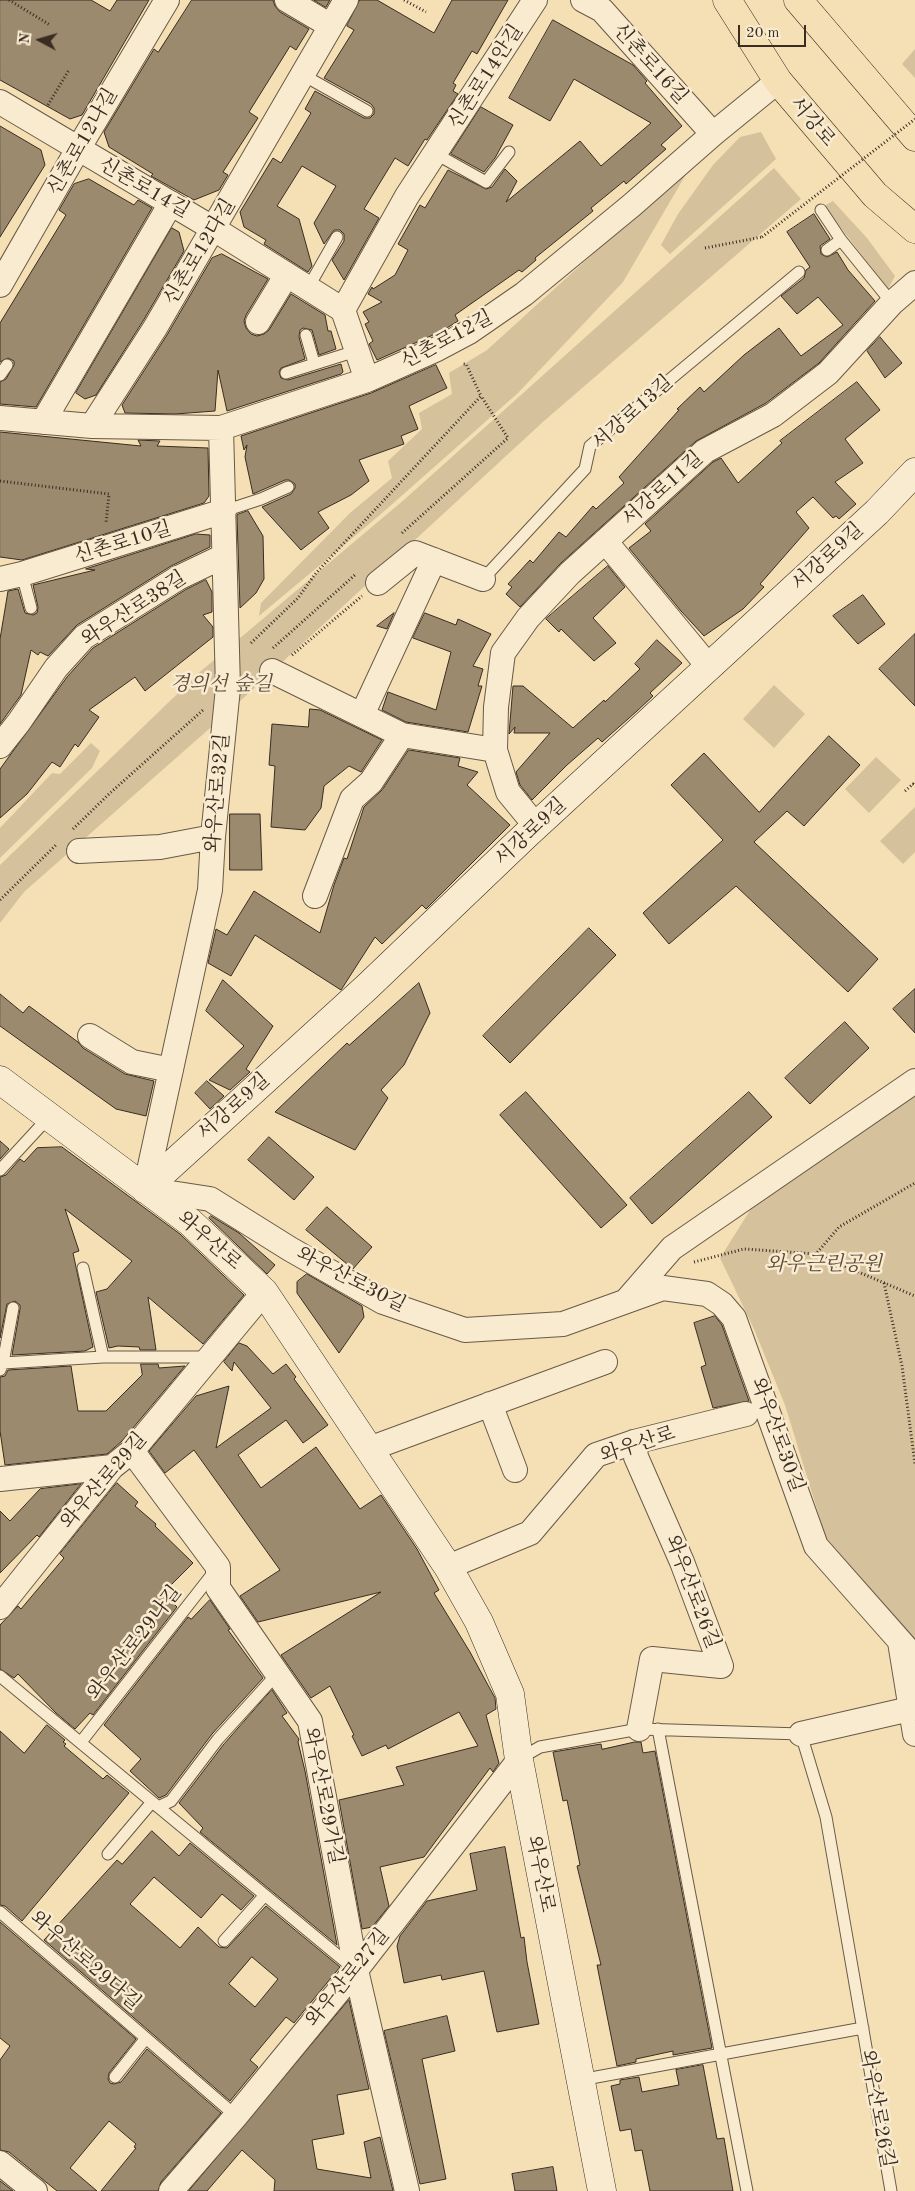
<!DOCTYPE html>
<html>
<head>
<meta charset="utf-8">
<style>
	body { margin:0 }
	#map { position:relative; width:915px; height:2191px; overflow:hidden; background:#f5e0b5; font-family:"Old Standard TT",serif }
	canvas { display:block }
	.north { position:absolute; left:15px; top:15px; width:50px; height:50px; -webkit-text-stroke:4px #f8ebcf; paint-order:stroke; rotate:276deg; font-size:14px; font-weight:700; line-height:20px; text-align:center; color:#3a2c22 }
	.north::after { content:''; display:block; margin:auto; width:18px; height:22px; background:#3a2c22; clip-path:polygon(50% 0,100% 100%,50% 72%,0 100%) }
	.scale { position:absolute; left:738px; top:25px; width:68px; height:22px; box-sizing:border-box; border:2px solid #3a2c22; border-top:0; padding-left:6px; font-size:15px; line-height:18px; white-space:nowrap; color:#3a2c22; -webkit-text-stroke:4px #f8ebcf; paint-order:stroke }
</style>
</head>
<body>
<div id="map">
<canvas width="915" height="2191"></canvas>
<div class="north">N</div>
<div class="scale">20 m</div>
</div>
<script>
const ctx = document.querySelector('canvas').getContext('2d');
ctx.lineJoin = 'round';
function fillPath(path, color) {
  ctx.fillStyle = color;
  ctx.fill(path, 'evenodd');
}
function strokePath(path, color, width, dash) {
  ctx.strokeStyle = color;
  ctx.lineWidth = width;
  ctx.lineCap = dash ? 'butt' : 'round';
  ctx.setLineDash(dash || []);
  ctx.stroke(path);
}
function drawText(font, color, halo, rows, align = 'center') {
  ctx.font = font + ' "Old Standard TT","Noto Serif KR",serif';
  ctx.lineWidth = 5;
  ctx.setLineDash([]);
  ctx.textBaseline = 'middle';
  ctx.strokeStyle = halo;
  ctx.fillStyle = color;
  for (const [text, x, y, turn = 0] of rows) {
    ctx.save();
    ctx.translate(x, y);
    ctx.rotate((+turn || 0) * Math.PI / 180);
    ctx.textAlign = isNaN(turn) ? turn : align;
    if (halo) ctx.strokeText(text, 0, 0);
    ctx.fillText(text, 0, 0);
    ctx.restore();
  }
}
fillPath(new Path2D(`
	M915,49V78L902,64Z
	M761,132L776,159L670,254L661,245L678,214L713,165L740,137Z
	M692,164L623,282L518,393L381,514L259,616L261,603L350,513L392,478L388,461L422,429L419,413L452,394L449,373L487,350Z
	M774,168L801,199L544,421L226,714L24,892L0,923V865L201,671L405,499Z
	M833,201L867,238L895,276L888,289L824,206Z
	M774,685L805,714L774,748L743,719Z
	M91,743L100,751L92,768L0,858V828L52,773L60,774Z
	M876,757L901,780L869,813L845,789Z
	M915,807V852L903,864L880,841Z
	M915,1090V1642L831,1555L785,1405L754,1329L720,1258L761,1193Z`), '#d5c19c');
const building = new Path2D(`
	M0,0H91L110,11L117,0H149L82,115L70,119L0,80Z
	M192,0H273L275,6L280,12L309,29L296,50L290,46L287,51L249,112L258,118L223,172L228,175L219,190L194,200L151,176L153,174L109,147L104,132L154,49L158,52Z
	M314,0H330L326,7Z
	M360,0H377L434,33L452,0H508L477,54L472,51L453,83L456,85L453,91L458,94L427,140L425,139L408,166L395,158L364,209L379,218L344,280L332,260L344,241V234L340,230H334L324,244L314,223L336,186L302,166L277,206L299,219L312,266L308,272L264,244L266,240L244,227L240,212L273,158L281,163L311,113L305,109L315,91L364,118H370L374,114V108L371,104L324,78L354,30L347,26Z
	M553,20L633,65L647,81L645,83L682,126L661,145L666,149L626,184L624,181L591,208L593,211L535,258L536,260L522,272L519,270L455,315L458,321L442,331L377,360L369,344L373,341L365,324L369,322L363,312L382,302L368,294L372,287L373,289L395,275L408,250L398,244L420,205L425,208L448,170L486,189L492,187L505,169L517,181L506,202L580,141L601,166L651,123L574,79L550,121L509,98Z
	M481,107L513,125L495,158L484,172L451,154Z
	M0,126L41,150L45,165L0,237Z
	M89,179L134,205L138,200L152,208L36,407L0,404V382L6,379L14,365V361L8,358L0,362V323L66,215L59,210L74,184Z
	M814,214L830,239L820,246L821,254L827,257L837,252L848,270L875,301L819,363L766,403L696,441L561,563L520,607L506,594L512,587L508,584L530,560L533,563L559,532L566,537L593,506L596,509L624,483L619,477L679,410L677,409L700,387L704,392L744,355L779,328L801,356L843,325L818,297L797,314L781,296L804,278L806,270L810,267L787,232Z
	M172,228L179,232L184,251L143,321L96,395L85,399L76,393Z
	M222,254L268,279L246,315L244,321L246,328L251,334L257,336L264,334L269,330L291,294L325,315L328,331H331L336,349L319,355L312,330L303,328L300,330L299,337L305,359L281,368L279,372L281,378L288,380L341,364L343,372L341,374L227,411L218,370L215,411L175,414L125,413L122,405L167,335L212,258Z
	M880,337L902,363L885,378L867,351Z
	M436,365L447,388L409,406L418,429L401,436L404,444L359,460L369,481L351,495L318,512L329,528L301,550L262,507L291,494L295,488V484L289,480H285L253,494L245,457L247,445L244,450L241,436L371,393Z
	M857,382L880,410L845,439L863,463L835,482L856,504L839,519L836,516L833,518L813,497L796,512L809,528L760,584L764,587L743,609L704,636L681,611L629,548L651,531L645,524L713,462L721,458L738,483L782,443L780,441Z
	M0,432L141,446L138,440L160,441L157,446L208,448L209,496L204,503L22,560L0,557Z
	M248,511L263,536L264,579L256,593L240,608L237,517V515Z
	M196,534L210,535V547L171,566L77,625L48,656L40,652L38,655L31,650L21,695L0,724V639L8,591L18,589L25,613L33,615L37,613L38,607L33,585L95,570L86,569Z
	M608,566L625,587L593,618L616,643L594,661L561,629L559,632L546,619Z
	M206,580L212,592V612L203,615L213,627V637L145,691L135,677L89,710L99,717L78,747L75,744L60,767L52,762L27,794L0,818V769L67,677L93,648L185,590Z
	M863,595L885,624L858,644L833,616Z
	M394,613L387,629L377,626Z
	M425,613L456,625L458,619L491,634L473,666L483,669L478,686H482L468,732L406,722L382,710L388,692L436,710L451,652L413,638Z
	M915,634V706L879,669Z
	M657,640L682,663L650,693L653,696L637,711L602,742L598,738L567,765L532,800L520,785L516,772L550,733H514L515,727L509,734L513,686H523L573,728L604,700L605,702L640,669L635,664Z
	M310,709L320,710L382,740L361,772L349,766L324,786L321,808L305,830L271,827L275,766L269,765L272,724L308,727Z
	M829,736L860,765L804,826L787,811L754,842L878,959L848,992L736,886L669,944L643,913L723,840L671,785L704,753L759,812Z
	M409,750L460,758L458,766L478,772L467,785L510,825L426,909L422,905L382,944L375,937L341,990L255,935L231,976L208,963L216,929L227,935L254,891L320,933L334,885L344,858L347,859L364,807L382,790Z
	M230,814H260L262,870H230Z
	M589,928L616,955L510,1063L483,1036Z
	M223,980L273,1026L246,1069L250,1072L230,1090L209,1080L244,1046L206,1011Z
	M419,983L430,1013L404,1065L381,1090L388,1098L355,1150L275,1112L347,1043L349,1045Z
	M915,989V1033L893,1009Z
	M0,994L23,1013L29,1006L78,1042L83,1048L125,1074L154,1081L146,1116L116,1109L0,1026Z
	M845,1022L869,1048L810,1104L785,1078Z
	M207,1081L224,1096L210,1109L195,1093Z
	M526,1092L627,1205L601,1228L500,1115Z
	M749,1092L772,1117L652,1224L630,1198Z
	M269,1137L314,1177L294,1200L248,1160Z
	M0,1141L9,1149L0,1159Z
	M62,1147L180,1234L244,1295L203,1344L148,1297L156,1350H140L139,1347L118,1346L109,1348L96,1292L107,1289L132,1261L65,1209L79,1251L73,1253L93,1347L85,1351L12,1355L20,1309V1305L15,1301L7,1304L0,1338V1177L6,1175L20,1159L24,1162L37,1148Z
	M327,1207L372,1247L353,1269L306,1230Z
	M211,1216L239,1233L275,1265L267,1274L209,1218Z
	M307,1274L362,1306L364,1317L339,1353L297,1293V1282Z
	M715,1316L722,1325L749,1401L713,1408L701,1367L706,1365L694,1323Z
	M239,1343L247,1346L273,1374L286,1364L296,1377L294,1379L328,1425L303,1443L286,1420L238,1455L261,1488L316,1447L360,1509L381,1495L417,1549L439,1590L434,1593L470,1652L495,1698L496,1709L486,1715L499,1763L493,1772L490,1768L424,1857L380,1867L389,1906L372,1927L362,1929L339,1800L404,1785L396,1767L478,1746L459,1712L388,1749L386,1745L362,1756L352,1736L354,1735L330,1686L311,1698L281,1655L381,1592L258,1622L240,1596L280,1570L194,1450L165,1473L149,1451L196,1396L229,1386L216,1448L271,1408L234,1362L232,1371L224,1362Z
	M141,1364H158L159,1368L185,1366L122,1441L107,1454L5,1465L0,1431V1377L5,1376L8,1370L71,1366L78,1411H106L142,1375Z
	M117,1483L138,1502L135,1506L156,1524L155,1526L193,1563L163,1593L177,1607L93,1715L90,1713L75,1729L56,1713L18,1674L14,1678L0,1669V1625L18,1606L21,1609L64,1558L60,1554Z
	M81,1484L39,1537L37,1535L0,1573V1511L10,1521L40,1489Z
	M210,1600L230,1629L228,1630L263,1678L212,1734L166,1795L159,1798L130,1771L141,1759L104,1725L188,1617L191,1619Z
	M272,1690L287,1713L282,1716L299,1739L298,1742L305,1771L337,1945L200,1832L203,1828L179,1803L224,1744Z
	M47,1725L65,1740L63,1742L66,1744L64,1746L103,1779L107,1775L129,1793L22,1921L5,1906L0,1905V1731L24,1753Z
	M635,1742H641L643,1753L655,1751L712,2048L673,2055V2051L636,2059V2062L617,2066L597,1965H601L577,1866L580,1865L567,1800L563,1801L553,1752L601,1744L602,1749Z
	M152,1831L179,1856L190,1843L254,1896L241,1910L222,1894L201,1918L154,1877L130,1904L180,1948L198,1927L219,1947L227,1948L266,1906L340,1967L294,2023L286,2017L250,2060L258,2067L230,2101L44,1940L117,1860L122,1864ZM252,1957L278,1979L255,2007L229,1984Z
	M505,1847L521,1938L524,1937L527,1962L539,2024L497,2032L484,1971L442,1980L441,1975L404,1983L397,1946L400,1936L427,1901L477,1890L470,1854Z
	M0,1922L136,2039L109,2073L108,2079L110,2083L114,2084L121,2082L147,2049L221,2113L161,2182L158,2191H101L136,2148L134,2147L136,2144L109,2121L70,2168L97,2191H57L9,2152L0,2150V2060L10,2046L0,2038Z
	M349,2000L369,2089L337,2095L344,2134L312,2140L317,2169L371,2178L364,2142L380,2137L393,2191H274L275,2180L242,2150L207,2191H189Z
	M447,2016L455,2051L422,2059L446,2179L420,2184L384,2031Z
	M703,2065L717,2139L724,2138L733,2191H650L642,2150L635,2151L631,2129L620,2131L611,2086L620,2084V2080L639,2077L642,2092L679,2085L676,2070Z
	M553,2167L557,2191H515L512,2174Z
	M0,2181L13,2191H0Z`);
fillPath(building, '#9b8a6e');
strokePath(building, '#3a2c22', 1);
const lane = new Path2D(`
	M303,75L367,111
	M436,154L486,182L509,152
	M821,210L841,240L892,303
	M827,250L841,240
	M308,288L337,237
	M306,335L314,363
	M286,373L356,351
	M0,375L7,365
	M224,511L261,499L288,487
	M22,574L31,608
	M483,579L585,469L590,446L799,272
	M0,1170L48,1118
	M83,1268L103,1357
	M3,1363L13,1308
	M0,1370L3,1363L103,1357H210
	M0,1676L353,1968
	M658,1729L747,2191
	M81,1742L214,1572
	M519,1759L540,1747L639,1729L801,1734L826,1817L891,2191
	M158,1807L171,1801L218,1739L277,1674
	M108,1854L152,1802
	M0,1912L236,2116
	M224,1941L265,1895
	M115,2077L146,2038
	M580,2080L863,2028`);
const street = new Path2D(`
	M287,0L331,26
	M583,0L602,10L713,134
	M0,102L214,229L343,310L367,380
	M0,285L78,149L167,0
	M343,310L407,196L535,0
	M258,322L286,276
	M0,418L92,426L221,428L367,380L437,349L469,332L524,294L632,205L713,134L778,81
	M43,422L171,203
	M92,426L155,328L346,0
	M221,428L228,688L213,837L210,890L145,1189L210,1199L290,1249L383,1302L465,1330L563,1324L663,1288L707,1294L722,1304L734,1318L816,1546L915,1658
	M605,541L709,667
	M0,579L22,574L224,511
	M378,583L415,553L483,579
	M272,671L402,735L495,750
	M362,715L434,560
	M0,746L19,722L56,668L84,637L178,578L224,556
	M536,826L508,792L495,750L496,707L503,653L528,618L570,573L705,451L773,415L828,373L892,303L915,283
	M79,851L160,847L213,837
	M315,896L352,799L371,782L402,735
	M90,1036L132,1062L171,1070
	M626,1301L672,1248L915,1081
	M490,1404L515,1470
	M634,1442L636,1457L682,1562L721,1666L652,1659L639,1729
	M369,1449L605,1362
	M132,1451L218,1567V1588L310,1721L356,1970L407,2191
	M0,1479L112,1467
	M448,1567L530,1533L596,1455L634,1442L746,1414
	M0,1607L112,1467L132,1451L264,1292
	M900,1642L915,1734
	M801,1734L910,1709
	M0,2163L35,2191
	M171,2191L236,2116L356,1970L519,1760`);
const secondary = new Path2D(`
	M0,1080L190,1222L264,1292L448,1567L479,1622L510,1694L519,1760L602,2191
	M145,1189L367,987L526,835L877,512L915,472`);
const primary = new Path2D(`
	M727,0L778,81L875,195L915,229
	M798,0L915,137`);
strokePath(lane, '#695947', 13);
strokePath(street, '#695947', 26);
strokePath(secondary, '#3a2c22', 29);
strokePath(primary, '#3a2c22', 29);
strokePath(new Path2D(`
	M9,0L50,25
	M404,0L426,12
	M48,105L69,70
	M705,248L762,237
	M0,481L109,494L106,523
	M402,533L508,438L481,396
	M251,643L298,598L316,573L481,396L466,364H463
	M273,648L356,574
	M292,655L362,596
	M905,791L913,784L915,786
	M73,829L109,794L203,710
	M0,900L56,845
	M816,1254L915,1296
	M694,1262L744,1249L816,1254L839,1227L915,1183
	M884,1283L902,1366L915,1464`), '#3a2c22', 3, [1, 2.5]);
strokePath(lane, '#f8ebcf', 11);
strokePath(street, '#f8ebcf', 24);
strokePath(secondary, '#f8ebcf', 28);
strokePath(primary, '#f5e0b5', 28);
strokePath(new Path2D(`
	M762,237L915,119`), '#3a2c22', 3, [1, 2.5]);
drawText('20px', '#3a2c22', '#f8ebcf', [
	["신촌로16길",650,64,48],
	["신촌로14안길",486,77,-57],
	["서강로",812,122,50],
	["신촌로12나길",83,142,-60],
	["신촌로14길",144,188,30],
	["신촌로12다길",200,252,-59],
	["신촌로12길",447,340,-28],
	["서강로13길",633,413,-42],
	["서강로11길",663,489,-42],
	["신촌로10길",123,543,-17],
	["서강로9길",828,557,-43],
	["와우산로38길",134,609,-33],
	["와우산로32길",218,793,-85],
	["서강로9길",531,832,-43],
	["서강로9길",234,1107,-42],
	["와우산로",209,1241,41],
	["와우산로30길",351,1280,27],
	["와우산로30길",777,1435,70],
	["와우산로",638,1445,-18],
	["와우산로29길",104,1481,-49],
	["와우산로26길",692,1592,69],
	["와우산로29나길",135,1643,-52],
	["와우산로29가길",323,1796,79],
	["와우산로",540,1874,79],
	["와우산로29다길",85,1961,41],
	["와우산로27길",348,1978,-51],
	["와우산로26길",877,2109,80]
]);
drawText('italic 20px', '#594a3a', '#f8ebcf', [
	["경의선 숲길",221,685],
	["와우근린공원",824,1265]
]);
</script>
</body>
</html>
